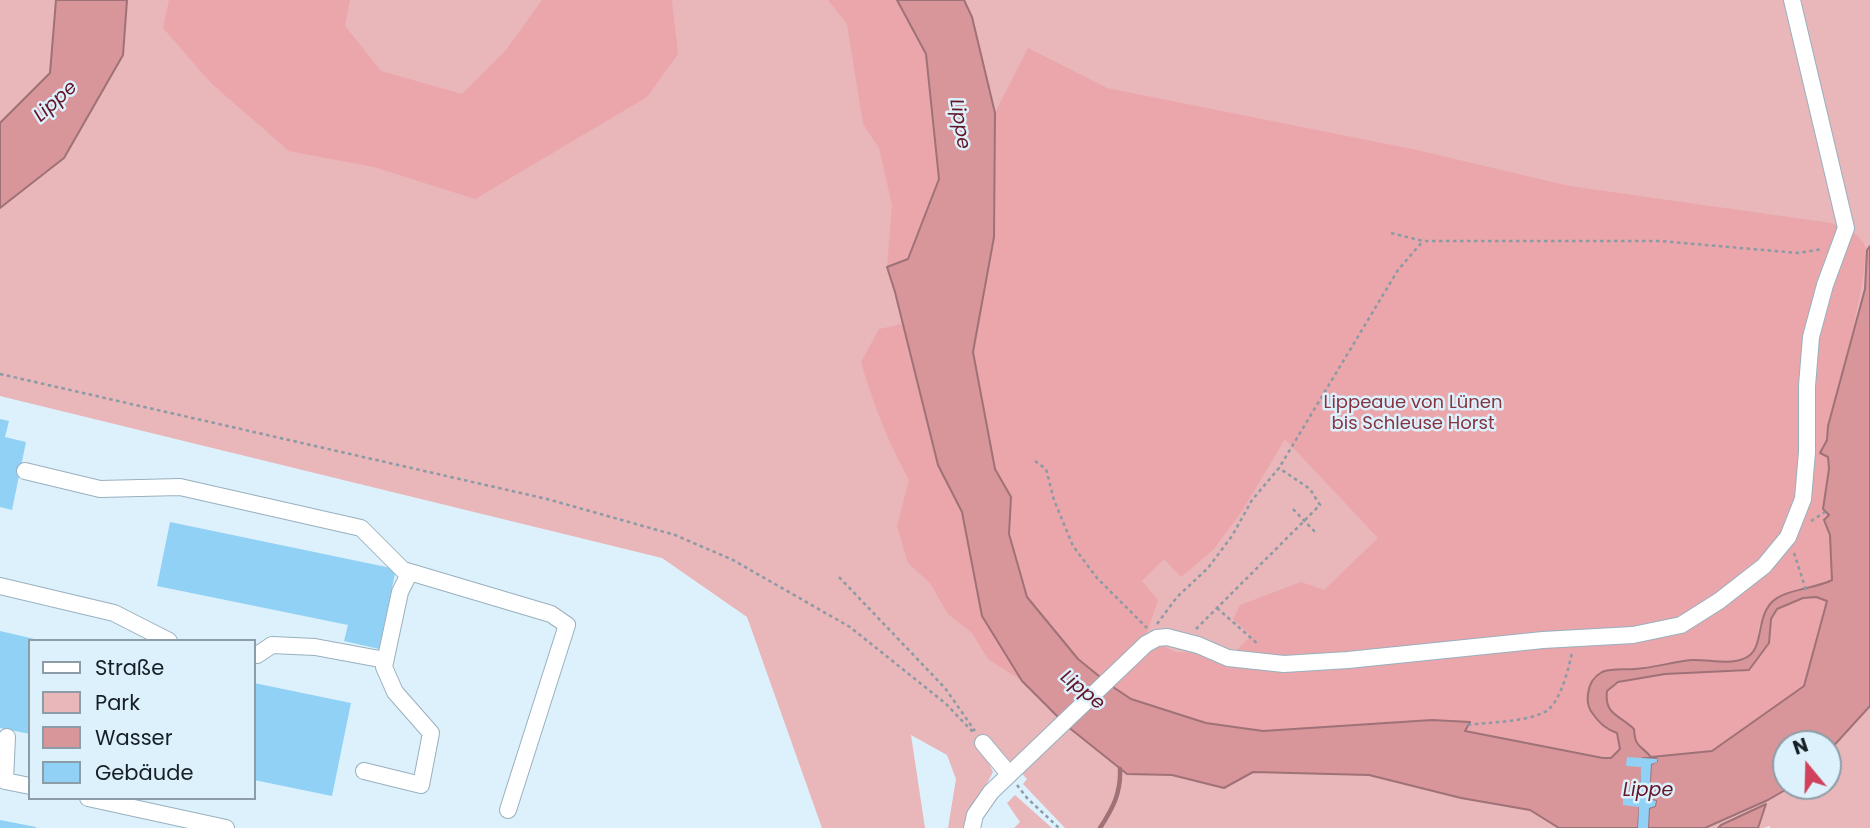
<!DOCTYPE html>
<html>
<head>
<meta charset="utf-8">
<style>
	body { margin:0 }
	#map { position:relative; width:1870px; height:828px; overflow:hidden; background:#ddf1fd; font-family:Poppins,sans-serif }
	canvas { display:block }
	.legend { position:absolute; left:28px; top:639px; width:228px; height:161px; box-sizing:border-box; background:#ddf1fd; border:2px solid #8d9da7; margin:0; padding:9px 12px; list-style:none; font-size:21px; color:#161f25 }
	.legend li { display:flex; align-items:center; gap:14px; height:35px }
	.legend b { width:35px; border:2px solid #8d9da7 }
	.north { position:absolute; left:1772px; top:730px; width:70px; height:70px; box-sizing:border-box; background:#ddf1fd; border:2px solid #8d9da7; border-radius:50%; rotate:341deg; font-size:19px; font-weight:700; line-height:28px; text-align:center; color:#161f25 }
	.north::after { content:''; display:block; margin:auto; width:24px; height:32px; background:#d1415b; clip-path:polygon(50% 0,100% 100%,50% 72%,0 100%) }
</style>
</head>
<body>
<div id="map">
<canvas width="1870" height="828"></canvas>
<ul class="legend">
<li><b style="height:9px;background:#fff"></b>Straße</li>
<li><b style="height:19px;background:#e9b6b9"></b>Park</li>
<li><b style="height:19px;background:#d8959a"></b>Wasser</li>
<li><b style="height:19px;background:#91d1f5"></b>Gebäude</li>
</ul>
<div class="north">N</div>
</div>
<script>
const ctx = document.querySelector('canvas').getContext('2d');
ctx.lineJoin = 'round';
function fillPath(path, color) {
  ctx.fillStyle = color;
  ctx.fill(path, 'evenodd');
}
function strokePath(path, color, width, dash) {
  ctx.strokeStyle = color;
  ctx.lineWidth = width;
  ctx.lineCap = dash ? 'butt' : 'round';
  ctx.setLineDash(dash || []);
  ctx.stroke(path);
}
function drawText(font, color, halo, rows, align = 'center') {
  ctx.font = font + ' Poppins,sans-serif';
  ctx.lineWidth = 5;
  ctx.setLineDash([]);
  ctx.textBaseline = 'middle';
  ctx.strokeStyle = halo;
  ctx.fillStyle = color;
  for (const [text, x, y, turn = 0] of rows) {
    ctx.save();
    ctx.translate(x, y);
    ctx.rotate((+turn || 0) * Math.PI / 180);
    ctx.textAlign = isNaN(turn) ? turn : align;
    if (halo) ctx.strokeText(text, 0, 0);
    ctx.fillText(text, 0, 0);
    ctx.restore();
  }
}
fillPath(new Path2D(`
	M0,0H1870V828H1770V826L1764,828H1065L1023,784L1027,779L989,739L977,749L989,763L993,772C984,791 970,808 965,828H948L956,779L947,755L911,735L925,828H822L747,617L662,558L0,396ZM1786,744H1828V786H1786Z
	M1015,795L1052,828H1014L1020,822L1007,803Z`), '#e9b6b9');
fillPath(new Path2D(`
	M169,0H350L345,26L381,71L462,94L506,50L542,0H672L678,54L647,97L475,199L374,167L289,151L212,84L163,28Z
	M828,0H897L926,54L939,179L908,259L887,267L892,205L879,148L863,124L847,24Z
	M1028,48L1107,88L1417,150L1569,186L1831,223C1846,229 1858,231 1865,246C1870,270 1837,395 1828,426L1827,440L1820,453L1828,457L1829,516L1824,520L1830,535L1833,581L1772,601L1758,628L1759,642L1751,655L1735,662L1692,660L1603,672L1605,728L1618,734L1621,742L1619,752L1610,758L1465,731L1469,722L1432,720L1263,731L1205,723L1131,699L1110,685L1156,642L1175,652L1234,653L1251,636L1233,619L1240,605L1301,582L1324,590L1378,538L1285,439L1242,511L1213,550L1181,577L1164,559L1142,581L1158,600L1144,641L1103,679L1078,659L1027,597L1009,534L1011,497L995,469L973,352L994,237L995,113Z
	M903,324L938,465L962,512L982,616L1022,681L988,659L972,633L948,614L930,583L908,563L897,526L909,480C887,439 874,406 861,362L879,329Z
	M1816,597L1827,601L1804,686L1712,751L1651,757L1639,747L1625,720L1613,715L1606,702L1607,691C1633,669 1705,671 1739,672L1769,643L1771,619L1777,609L1803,598Z`), '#eba6ab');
const water = new Path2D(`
	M56,0H127L123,55L64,158L0,208V123L50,73Z
	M897,0H964L972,17L995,113L994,237L973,352L995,469L1011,497L1009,534L1027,597L1078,659L1110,685L1131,699L1206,723L1263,731L1432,720L1470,722L1465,731L1603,758H1611L1620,749L1617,733C1606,729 1600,724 1593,714C1588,708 1587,701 1588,694C1589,684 1593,677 1602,672C1612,668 1623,670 1634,669C1653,668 1672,662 1692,660C1710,659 1735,667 1750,655C1763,644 1757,617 1772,602C1785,589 1815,589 1832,580L1830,535L1824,520L1829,515L1823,509L1829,469L1828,457L1820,453L1827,440L1828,426L1865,289L1867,250L1870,246V706L1828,752V744H1786V786H1792L1768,800L1705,828H1648L1649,808L1655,806L1656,801L1649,799L1651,764L1657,761L1656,758H1643L1638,828H1559L1530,810L1461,798L1369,775L1253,772L1224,788L1172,775L1127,774L1067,726L1022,681L982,616L962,512L938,465L895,292L887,267L908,259L939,179L926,54ZM1816,597L1827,601L1804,686L1712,751L1651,757C1641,745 1635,748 1634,729C1620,715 1604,715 1607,691L1618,682L1665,674L1749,670L1769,643L1771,619L1777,609L1803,598Z
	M1766,804L1758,828H1718L1721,825Z`);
fillPath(water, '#d8959a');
strokePath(water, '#9e7277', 2);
strokePath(new Path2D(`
	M1100,828C1113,808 1121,793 1120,769`), '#9e7277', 4.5);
fillPath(new Path2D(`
	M0,419L9,421L5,437L26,442L12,510L0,507Z
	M170,522L396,569L379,649L344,641L348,625L157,586Z
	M0,631L39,640L30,641V734L0,728Z
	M254,683L351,703L332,796L254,780Z
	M1627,757L1657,759V762L1651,764L1649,799L1656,801L1655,806L1649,808L1648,828H1638L1639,807L1623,805V798L1640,799L1641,767L1626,766Z
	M0,820L36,827V828H0Z`), '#91d1f5');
const minor = new Path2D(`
	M25,471L100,489L180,487L361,528L403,570L551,614L567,625L508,810
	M0,586L114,613L169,641
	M254,654L257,655L272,645L315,647L385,660
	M7,737L5,781L30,786
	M983,743L1009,774
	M364,771L421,785L431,733L395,692L384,667L400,592L410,572
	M88,798L226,828
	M972,828L975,815L991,792L1146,644L1157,638L1167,637L1198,645L1228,658L1284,664L1348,660L1543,640L1633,635L1681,625L1719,601L1764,566L1788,537L1803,499L1807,452V386L1811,337L1825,285L1846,228L1792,0`);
strokePath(minor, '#98b0be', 18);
strokePath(new Path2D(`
	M1391,233L1423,241H1660L1798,253L1823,249
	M0,374L547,499L675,535L733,560L850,627L945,703L973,732
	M1035,461L1046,469L1054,500L1073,546L1097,578L1147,628
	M1293,509L1316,533
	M1811,521L1825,512
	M1794,553L1806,590
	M839,577L945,688L975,731
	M1217,608L1259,645
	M1157,624L1177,597L1208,568L1232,536L1252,500L1279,468L1398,270L1423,241
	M1196,629L1320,505L1310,489L1279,468
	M1468,725C1489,722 1534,722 1549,709C1561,698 1569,668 1572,652
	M1017,785L1027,798L1059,828`), '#8b9aa4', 2.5, [3.5, 3.5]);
strokePath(minor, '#fff', 16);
drawText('18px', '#853440', '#ddf1fd', [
	["Lippeaue von Lünen",1413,403],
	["bis Schleuse Horst",1413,424]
]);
drawText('italic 19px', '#641525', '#ddf1fd', [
	["Lippe",56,102,-42],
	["Lippe",959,124,81],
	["Lippe",1082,691,39],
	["Lippe",1648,791]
]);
</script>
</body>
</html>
